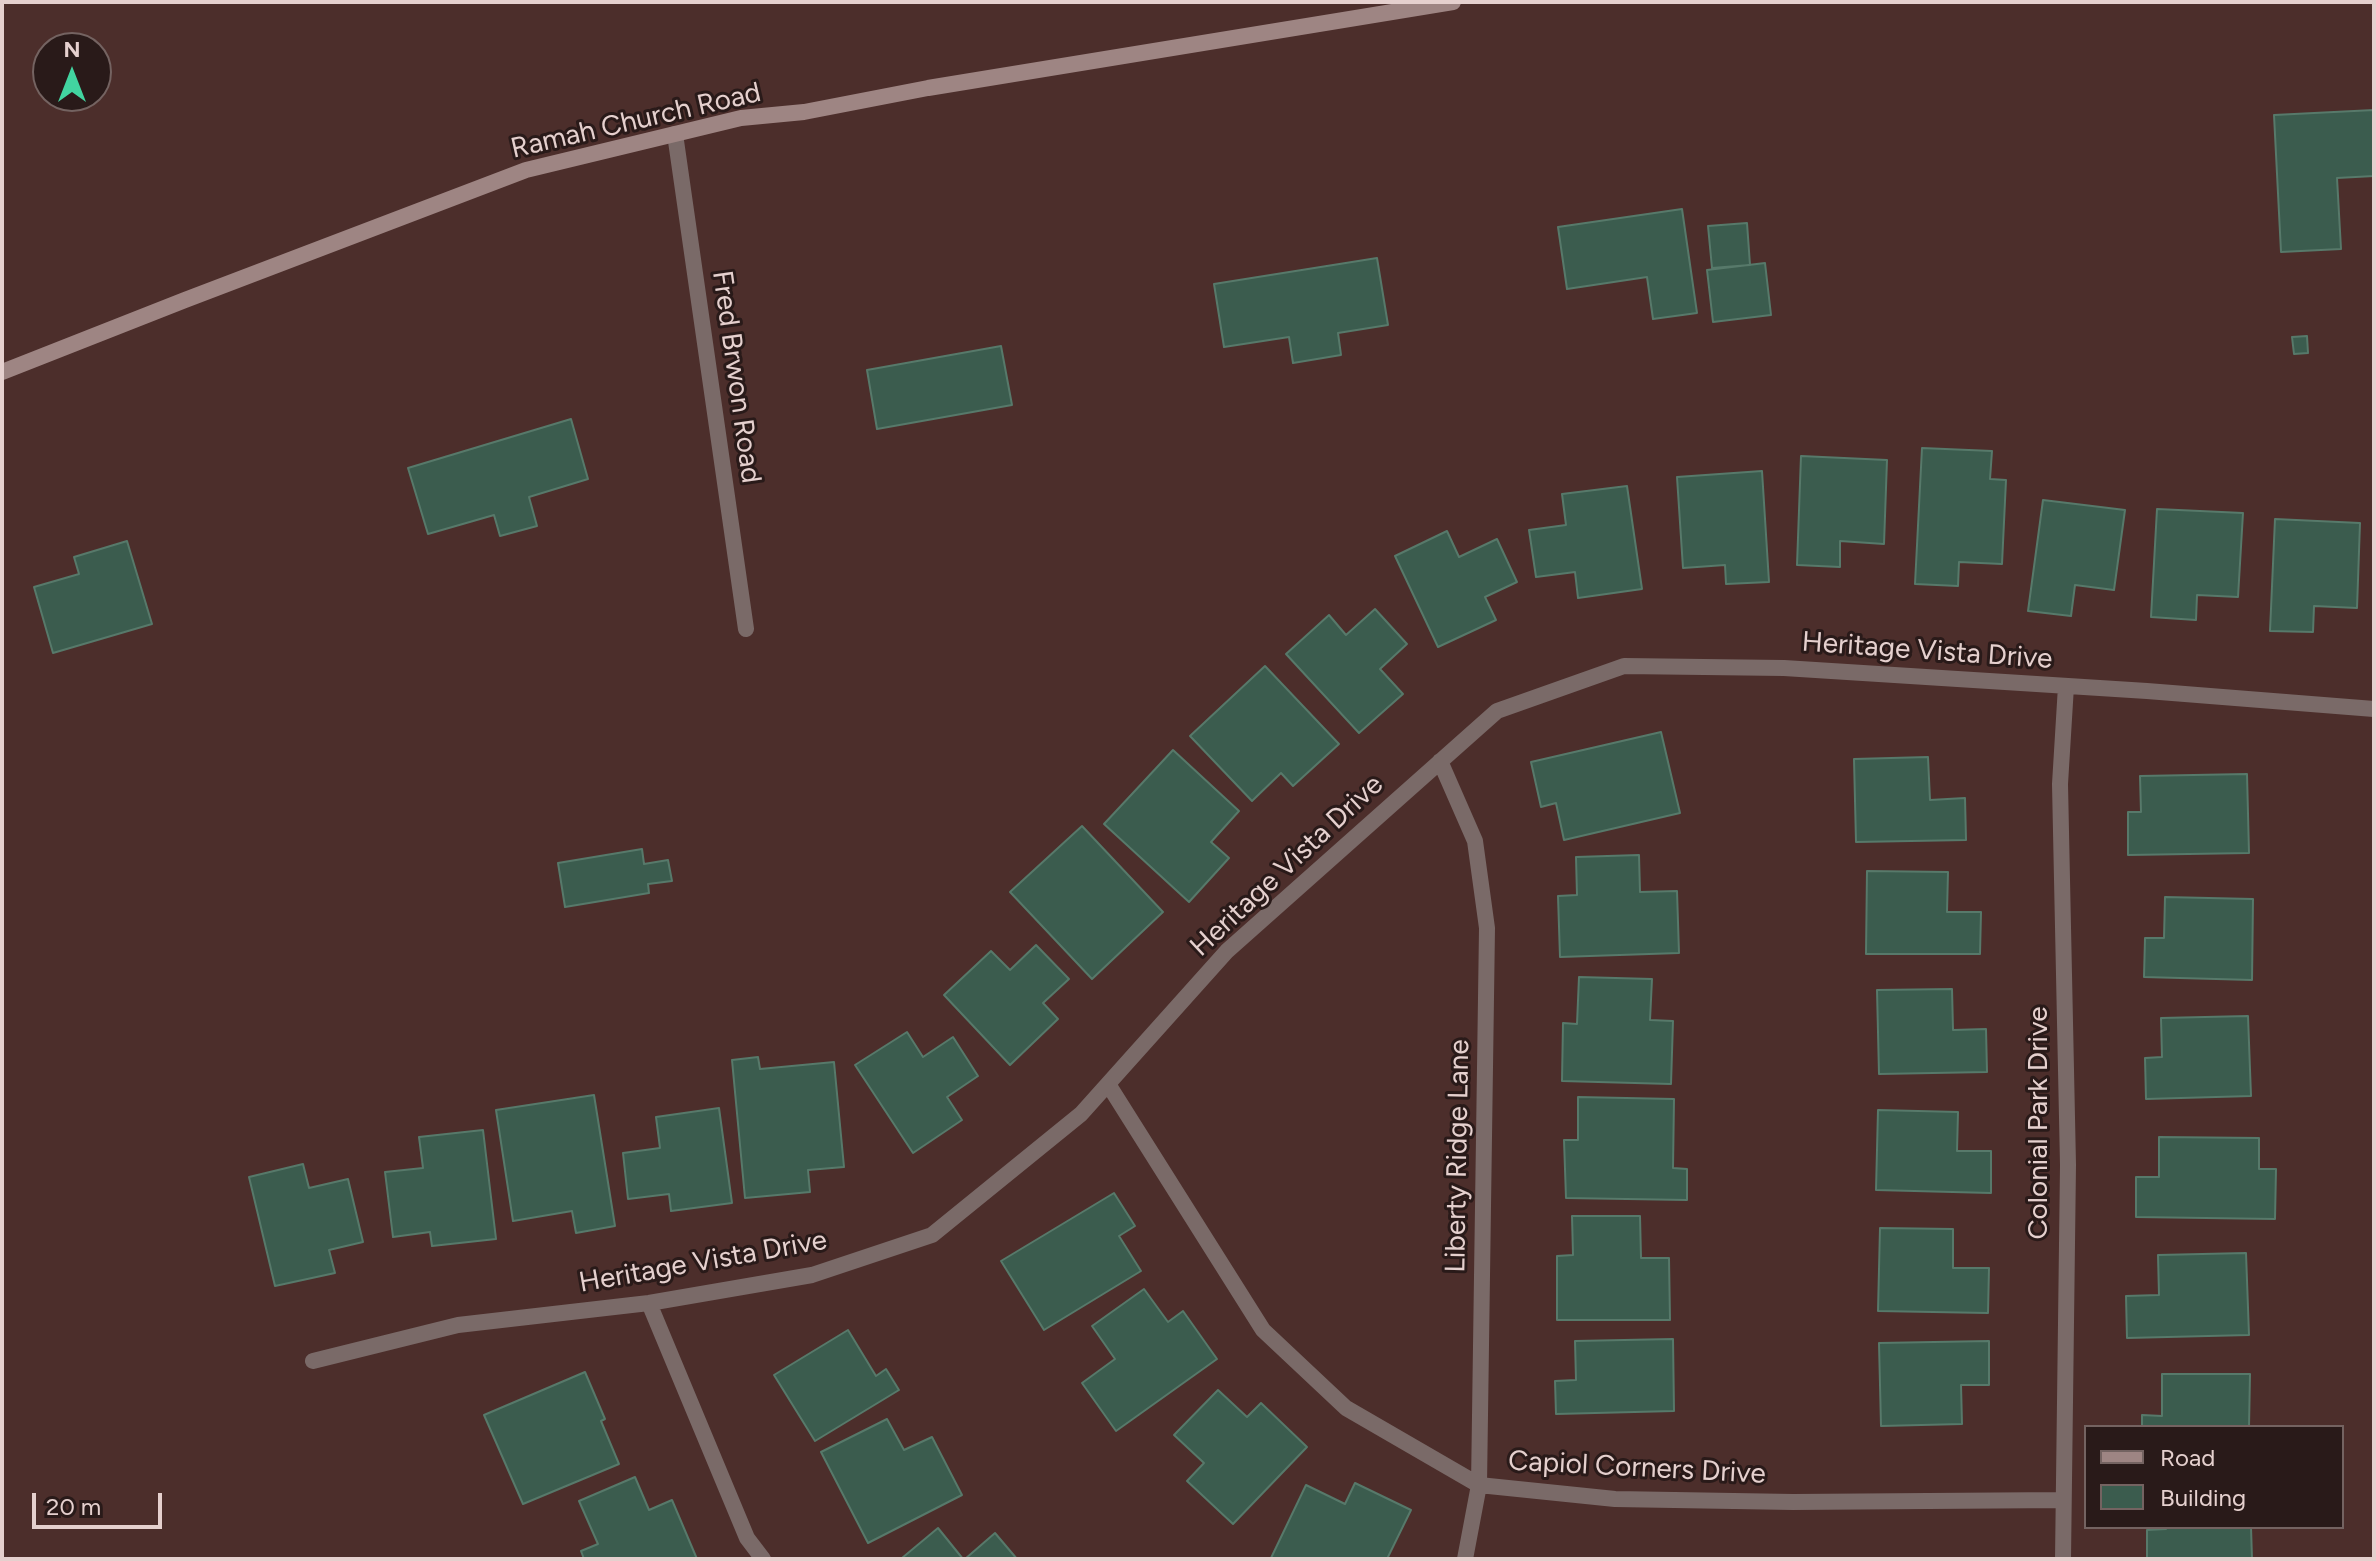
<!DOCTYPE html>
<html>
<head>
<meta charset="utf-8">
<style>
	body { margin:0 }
	#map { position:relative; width:2376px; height:1561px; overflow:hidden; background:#4c2e2b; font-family:Figtree,sans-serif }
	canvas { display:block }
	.frame { position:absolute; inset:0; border:4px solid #e5d0ce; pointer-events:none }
	.legend { position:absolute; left:2084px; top:1425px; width:260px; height:104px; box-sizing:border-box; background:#291a19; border:2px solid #746361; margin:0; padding:10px 14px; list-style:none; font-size:24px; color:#e5d0ce }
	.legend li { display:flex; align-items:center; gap:16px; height:40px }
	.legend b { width:40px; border:2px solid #746361 }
	.north { position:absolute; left:32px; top:32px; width:80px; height:80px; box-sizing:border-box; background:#291a19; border:2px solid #746361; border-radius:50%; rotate:0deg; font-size:22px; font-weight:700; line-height:32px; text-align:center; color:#e5d0ce }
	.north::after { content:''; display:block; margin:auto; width:28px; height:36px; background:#42d4a0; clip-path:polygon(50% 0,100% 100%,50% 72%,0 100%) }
	.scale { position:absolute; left:32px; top:1493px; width:130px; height:36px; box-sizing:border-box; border:4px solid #e5d0ce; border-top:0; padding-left:10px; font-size:24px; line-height:28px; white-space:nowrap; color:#e5d0ce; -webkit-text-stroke:6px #291a19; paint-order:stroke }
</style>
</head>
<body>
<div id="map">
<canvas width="2376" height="1561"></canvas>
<div class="frame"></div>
<ul class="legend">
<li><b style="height:10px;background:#9e8583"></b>Road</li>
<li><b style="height:22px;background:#3b5c4e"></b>Building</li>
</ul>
<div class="north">N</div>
<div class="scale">20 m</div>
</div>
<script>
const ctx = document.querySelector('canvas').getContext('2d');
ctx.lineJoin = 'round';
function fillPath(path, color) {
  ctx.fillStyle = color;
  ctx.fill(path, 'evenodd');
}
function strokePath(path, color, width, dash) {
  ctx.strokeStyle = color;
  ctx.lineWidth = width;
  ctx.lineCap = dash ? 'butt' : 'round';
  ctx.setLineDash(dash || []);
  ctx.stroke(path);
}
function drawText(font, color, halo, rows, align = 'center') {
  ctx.font = font + ' Figtree,sans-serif';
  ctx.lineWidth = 6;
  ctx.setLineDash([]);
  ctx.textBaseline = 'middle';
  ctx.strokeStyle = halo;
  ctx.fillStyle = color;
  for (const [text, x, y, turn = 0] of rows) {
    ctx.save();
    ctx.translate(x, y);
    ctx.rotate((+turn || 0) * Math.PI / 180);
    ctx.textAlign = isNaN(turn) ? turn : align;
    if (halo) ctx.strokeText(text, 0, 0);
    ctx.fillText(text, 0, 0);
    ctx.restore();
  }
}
const building = new Path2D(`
	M2374,110V176L2337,178L2341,249L2281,252L2274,115Z
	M1682,209L1697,313L1653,319L1647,277L1567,289L1558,227Z
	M1747,223L1750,265L1712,268L1708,226Z
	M1377,258L1388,325L1338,333L1341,355L1293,363L1289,337L1224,347L1214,284Z
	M1765,263L1771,315L1713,322L1707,270Z
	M2307,336L2308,353L2294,354L2292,337Z
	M1001,346L1012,405L877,429L867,370Z
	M571,419L588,479L529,497L537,526L500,536L494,515L428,534L408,468Z
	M1922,448L1992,451L1990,479L2006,480L2002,564L1959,562L1958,586L1915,584Z
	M1801,456L1887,460L1884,544L1840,541V567L1797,565Z
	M1762,471L1769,582L1726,584L1725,565L1683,568L1677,477Z
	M1627,486L1642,589L1578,598L1575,572L1536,577L1529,530L1566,525L1562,494Z
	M2043,500L2125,510L2114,590L2075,585L2071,616L2028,611Z
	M2157,509L2243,513L2238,597L2197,595L2196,620L2151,617Z
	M2275,519L2360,523L2357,608L2314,606L2313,632L2270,631Z
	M1447,531L1459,557L1497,539L1517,582L1485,597L1496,620L1438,647L1395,556Z
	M127,541L152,624L53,653L34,587L79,574L74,557Z
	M1375,609L1407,644L1380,669L1403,694L1359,733L1286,654L1329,615L1346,635Z
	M1265,666L1339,744L1293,786L1281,773L1252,801L1190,736Z
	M1661,732L1680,813L1564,840L1556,803L1541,807L1531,762Z
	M1173,750L1239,811L1211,842L1229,858L1189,902L1104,824Z
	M1928,757L1930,800L1965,798L1966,840L1856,842L1854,759Z
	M2247,774L2249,853L2128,855V812H2141L2140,776Z
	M1082,826L1163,912L1092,979L1010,892Z
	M642,849L644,864L668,860L672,881L648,884L649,893L565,907L558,863Z
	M1639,855L1640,892L1677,891L1679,953L1560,957L1558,896L1577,895L1576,857Z
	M1867,871L1948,872L1947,912H1981L1980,954H1866Z
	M2165,897L2253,899L2252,980L2144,977L2145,938H2164Z
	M1036,945L1069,979L1043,1003L1058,1019L1010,1065L944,995L991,951L1010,970Z
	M1579,977L1652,979L1650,1020L1673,1021L1671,1084L1562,1081L1563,1023L1577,1024Z
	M1952,989L1953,1030L1986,1029L1987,1072L1879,1074L1877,990Z
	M2248,1016L2251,1096L2146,1099L2145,1058L2162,1057L2161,1018Z
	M907,1032L923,1057L953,1037L978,1076L947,1097L962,1120L913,1153L855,1065Z
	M758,1057L760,1069L834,1062L844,1167L808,1170L810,1192L745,1198L732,1060Z
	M594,1095L615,1226L576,1233L572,1211L513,1221L496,1110Z
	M1578,1097L1674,1099L1673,1168L1687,1169V1200L1566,1198L1564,1140H1578Z
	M719,1108L732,1203L671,1211L669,1194L628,1199L623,1153L660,1148L656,1117Z
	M1878,1110L1958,1112L1957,1151H1991V1193L1876,1190Z
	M483,1130L496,1239L432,1246L430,1232L393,1237L385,1172L423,1168L419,1137Z
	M2159,1137L2259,1138V1169H2276L2275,1219L2136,1217V1177H2159Z
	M303,1164L309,1188L348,1179L363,1242L329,1250L335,1273L275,1286L249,1177Z
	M1114,1193L1135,1226L1119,1236L1141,1271L1044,1330L1001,1261Z
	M1572,1216H1640L1641,1258H1669L1670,1320H1557V1256L1573,1255Z
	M1880,1228L1953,1229V1268H1989L1988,1313L1878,1311Z
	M2246,1253L2249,1335L2127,1338L2126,1296L2159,1295L2158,1255Z
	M1144,1289L1168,1322L1183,1311L1217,1359L1116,1431L1082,1383L1115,1359L1092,1326Z
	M848,1330L876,1376L886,1369L899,1390L815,1441L774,1375Z
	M1673,1339L1674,1411L1556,1414L1555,1381L1576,1380L1575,1341Z
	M1989,1341V1385H1961L1962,1424L1881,1426L1879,1343Z
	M585,1372L605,1419L601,1421L619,1464L523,1504L484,1415Z
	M2162,1374H2250L2249,1427H2142V1415L2162,1416Z
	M1218,1390L1247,1417L1261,1403L1307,1447L1233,1524L1187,1481L1204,1463L1174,1435Z
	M887,1419L904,1450L932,1437L962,1495L868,1543L821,1452Z
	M635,1477L649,1510L672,1500L697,1559H584L581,1551L598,1544L579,1501Z
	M1355,1483L1411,1510L1387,1559L1271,1558L1306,1485L1345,1504Z
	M2166,1527H2251L2252,1559H2147V1530L2166,1529Z
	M938,1528L963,1559H903L902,1558Z
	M995,1533L1017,1559H965Z`);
fillPath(building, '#3b5c4e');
strokePath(building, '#57796a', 2);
strokePath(new Path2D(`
	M675,134L746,629
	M1440,761L1475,841L1487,928L1479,1485L1465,1559
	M1108,1084L1263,1330L1346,1408L1479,1485L1615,1499L1793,1502L2063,1500
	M649,1303L747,1538L763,1559
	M313,1361L458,1325L649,1303L812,1275L932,1235L1081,1114L1227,951L1497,711L1624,666L1784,668L2147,691L2374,709
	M2063,1559L2068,1165L2060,784L2066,686`), '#7a6a68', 16);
strokePath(new Path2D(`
	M2,372L185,300L526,170L741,118L804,112L928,88L1453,2`), '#9e8583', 16);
drawText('28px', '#e5d0ce', '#291a19', [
	["Ramah Church Road",636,121,-13],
	["Fred Brwon Road",736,377,82],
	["Heritage Vista Drive",1927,651,4],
	["Heritage Vista Drive",1287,866,-43],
	["Colonial Park Drive",2039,1123,-90],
	["Liberty Ridge Lane",1458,1156,-89],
	["Heritage Vista Drive",703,1262,-10],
	["Capiol Corners Drive",1637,1468,3]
]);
</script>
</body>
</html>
